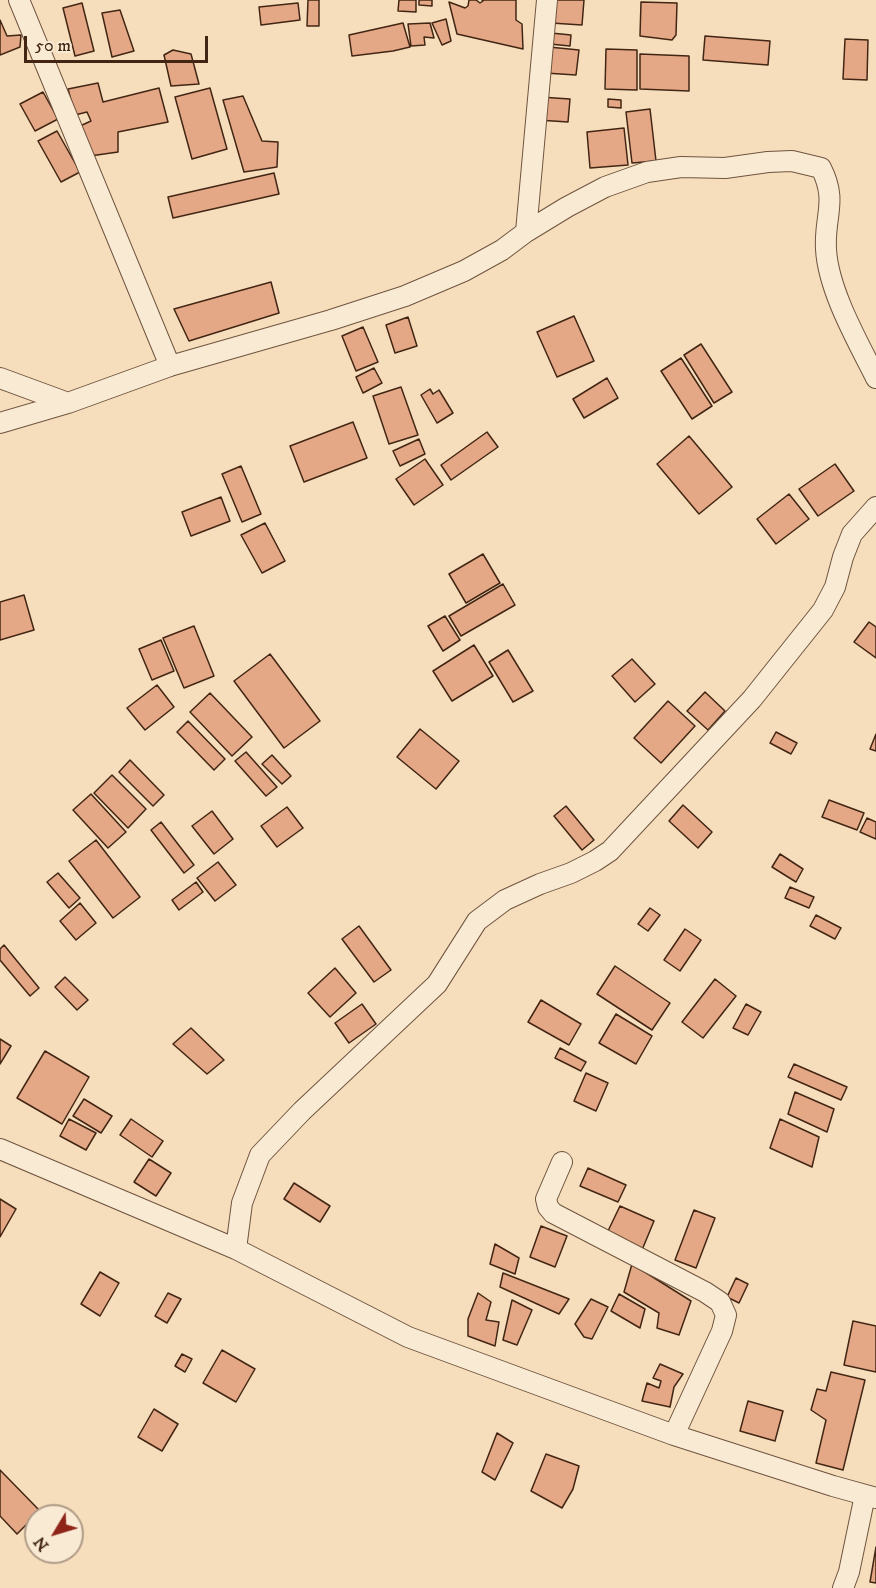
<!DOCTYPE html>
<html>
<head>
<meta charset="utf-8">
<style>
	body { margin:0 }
	#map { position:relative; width:876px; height:1588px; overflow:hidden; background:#f6debd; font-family:"IM FELL DW Pica",serif }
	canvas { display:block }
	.north { position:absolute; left:24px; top:1504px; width:60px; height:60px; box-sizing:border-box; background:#f9ead4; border:2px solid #b09c87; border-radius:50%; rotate:232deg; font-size:16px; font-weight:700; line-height:24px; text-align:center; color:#422613 }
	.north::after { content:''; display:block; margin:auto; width:21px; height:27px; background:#8f2418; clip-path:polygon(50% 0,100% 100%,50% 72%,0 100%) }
	.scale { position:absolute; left:24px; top:36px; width:184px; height:27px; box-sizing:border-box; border:3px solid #422613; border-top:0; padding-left:8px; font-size:18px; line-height:21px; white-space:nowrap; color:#422613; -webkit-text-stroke:4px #f9ead4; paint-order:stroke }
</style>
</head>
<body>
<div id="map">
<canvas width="876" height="1588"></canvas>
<div class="north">N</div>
<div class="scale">50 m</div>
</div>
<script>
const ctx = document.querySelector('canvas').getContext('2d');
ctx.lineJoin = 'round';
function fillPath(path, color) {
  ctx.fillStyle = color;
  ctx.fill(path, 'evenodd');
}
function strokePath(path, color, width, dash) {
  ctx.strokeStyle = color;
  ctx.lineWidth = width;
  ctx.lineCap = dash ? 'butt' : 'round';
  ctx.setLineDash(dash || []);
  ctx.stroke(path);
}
const building = new Path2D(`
	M308,0H319V26H307Z
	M399,0H416V12L398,11Z
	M419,0H432V6L419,5Z
	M469,0H476L480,3L483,1L482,0H516V20L522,24L523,49L457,34L449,2L465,8L468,6Z
	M552,0H584L582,25L551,23Z
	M641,2L677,3L676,35L672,40L640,36Z
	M82,3L94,51L75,56L63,8Z
	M298,3L300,20L261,25L259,7Z
	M120,10L134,51L112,57L102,13Z
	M446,19L451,41L442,45L432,23Z
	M0,20L7,36L21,35L20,47L0,55Z
	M403,23L410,47L393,51L352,56L349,35Z
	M430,23L434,38L424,37L425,45L411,46L408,24Z
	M551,33L571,35L570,46L550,44Z
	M705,36L770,41L768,65L703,60Z
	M845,39L868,40L867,80L843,79Z
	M549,47L579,50L576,75L545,73Z
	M606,49L637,50V90L605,89Z
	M173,50L191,54L199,84L171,86L164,55Z
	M640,54L689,56V91L640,89Z
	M98,83L103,102L159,88L168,122L118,132V152L90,156L80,126L91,121L87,112L75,115L68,89Z
	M210,88L227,149L192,159L175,97Z
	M43,92L58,119L35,131L20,104Z
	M243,96L262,141L278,142L277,167L244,172L223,100Z
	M540,97L570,99L568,122L538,120Z
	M608,99L621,100V108L608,107Z
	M650,109L656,161L632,163L626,112Z
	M624,128L628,165L590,168L587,132Z
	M57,131L80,172L61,182L38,141Z
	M274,173L279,194L173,218L168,197Z
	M271,282L279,313L189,341L174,309Z
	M574,316L594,361L557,377L537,332Z
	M408,317L417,346L395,353L386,325Z
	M363,327L378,362L356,371L342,336Z
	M701,344L732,392L714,403L684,355Z
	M681,358L712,406L692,419L661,371Z
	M374,368L382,383L363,393L356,377Z
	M607,378L618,398L584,418L573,399Z
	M401,387L418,435L389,444L373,396Z
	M430,389L433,394L439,390L453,413L437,423L421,395Z
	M353,422L367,458L304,482L290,446Z
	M487,432L498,447L451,480L441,465Z
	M689,436L732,487L699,514L657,464Z
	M419,439L425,454L400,466L393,451Z
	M425,459L443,485L414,505L396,479Z
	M835,464L854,491L818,516L799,489Z
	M241,466L261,514L242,522L222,474Z
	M789,494L809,519L776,544L757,519Z
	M221,497L230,521L191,536L182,512Z
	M265,523L285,561L262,573L241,535Z
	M483,554L500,583L466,603L449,574Z
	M503,584L515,605L461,636L449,616Z
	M24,595L34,630L0,640V602Z
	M445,616L460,640L443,651L428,626Z
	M869,622L876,627V658L854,642Z
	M194,626L214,676L184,688L163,638Z
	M161,640L174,671L152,680L139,649Z
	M474,645L493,676L452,701L433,671Z
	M508,650L533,691L513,702L489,662Z
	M270,654L320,721L284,748L234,681Z
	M632,659L655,684L635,702L612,676Z
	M157,685L174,707L145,730L127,708Z
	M705,692L725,711L708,730L687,711Z
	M210,693L252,737L232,756L190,712Z
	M668,701L695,726L661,763L634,738Z
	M188,721L225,759L214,770L177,732Z
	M420,729L459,761L436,789L397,757Z
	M776,732L797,743L791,754L770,743Z
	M876,734V751L870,749Z
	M246,752L277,787L266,796L235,761Z
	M272,755L291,776L282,784L262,764Z
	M130,760L164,795L153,806L119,772Z
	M112,775L146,809L128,828L94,793Z
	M91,794L126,832L108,848L73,810Z
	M829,800L864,813L857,830L822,817Z
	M683,805L712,832L698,848L669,821Z
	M566,806L594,840L582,850L554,816Z
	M287,807L303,828L277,847L261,826Z
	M212,811L233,839L214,854L192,826Z
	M867,818L876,822V839L860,832Z
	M161,822L194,865L184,873L151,830Z
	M96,840L140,897L113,918L69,861Z
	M780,854L803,869L796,882L772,867Z
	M218,862L236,885L215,901L197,878Z
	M58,873L80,898L69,908L47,882Z
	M196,882L203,892L179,910L172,900Z
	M790,887L814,897L809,908L785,898Z
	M80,903L96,923L76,940L60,921Z
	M650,908L660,915L648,931L638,924Z
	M816,915L841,928L835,939L810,926Z
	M359,926L391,970L374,982L342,939Z
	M685,929L701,940L680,971L664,960Z
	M4,945L39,988L30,996L0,960V949Z
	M615,966L670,1003L652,1030L597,994Z
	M335,968L356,993L330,1017L308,993Z
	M65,977L88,1000L77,1010L55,987Z
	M715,979L736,996L703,1038L682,1022Z
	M541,1000L581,1024L569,1045L528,1022Z
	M362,1004L376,1024L349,1043L335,1023Z
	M746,1004L761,1012L748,1035L733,1028Z
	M616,1014L652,1036L636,1064L599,1043Z
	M191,1028L224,1060L207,1074L173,1044Z
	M0,1039L11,1046L0,1064Z
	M560,1048L586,1062L581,1071L555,1058Z
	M45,1051L89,1077L62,1124L17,1098Z
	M794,1064L847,1087L841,1100L788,1077Z
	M586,1073L608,1083L596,1111L574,1101Z
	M795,1092L834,1109L827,1132L788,1114Z
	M84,1099L112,1116L101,1133L73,1116Z
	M69,1119L96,1133L86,1150L60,1136Z
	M131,1119L163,1141L152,1157L120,1135Z
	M780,1119L819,1137L812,1167L770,1148Z
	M149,1159L171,1173L156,1196L134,1182Z
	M588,1168L626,1185L618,1202L580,1186Z
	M294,1183L330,1206L320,1222L284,1199Z
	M0,1199L16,1209L0,1237Z
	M620,1206L654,1221L642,1250L607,1233Z
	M694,1210L715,1218L696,1268L675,1260Z
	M541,1226L567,1236L555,1267L530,1257Z
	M495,1244L519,1258L515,1274L490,1264Z
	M632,1264L691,1301L679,1335L657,1328L659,1313L624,1292Z
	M100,1272L119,1283L100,1316L81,1304Z
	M503,1273L569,1299L559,1314L500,1287Z
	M736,1278L748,1284L739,1303L727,1297Z
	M168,1293L181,1299L167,1323L155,1316Z
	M478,1293L491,1302L486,1320L499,1322L495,1346L468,1336V1319Z
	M619,1294L645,1309L640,1328L611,1311Z
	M591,1299L608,1307L592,1339L584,1337L575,1324Z
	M512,1300L532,1310L517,1345L503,1340Z
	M853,1321L876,1326V1372L844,1365Z
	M222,1350L255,1369L236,1402L203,1383Z
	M182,1354L192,1359L185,1372L175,1366Z
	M660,1364L683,1374L674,1387L670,1407L642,1401L647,1383L659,1388L661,1381L653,1378Z
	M831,1372L865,1380L843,1470L816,1463L826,1420L811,1410L817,1389L826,1391Z
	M748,1401L783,1411L775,1441L740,1431Z
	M154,1409L178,1424L162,1451L138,1437Z
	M497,1433L513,1443L495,1480L482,1472Z
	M546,1454L579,1466L573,1489L562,1508L531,1491Z
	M0,1470L40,1511L17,1534L0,1516Z
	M876,1547V1583L870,1582Z`);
fillPath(building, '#e5a887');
strokePath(building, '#422613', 1.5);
const street = new Path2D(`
	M19,0L170,366
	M526,232L547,0
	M0,378L68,403
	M0,423L68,403L170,366L331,320L405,296L464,271L502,250L526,232L567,207L605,187L647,172L681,167L725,168L768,162L792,161L821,168C838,201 824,216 826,249C828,290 858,342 876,378
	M0,1149L236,1249L408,1337L674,1435L833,1486L876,1498
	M562,1162L546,1199L548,1207L553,1213L705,1292L720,1302L726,1315L722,1331L674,1435
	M236,1249L242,1203L260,1155L302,1111L437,984L477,921L505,900L540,884L571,873L595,861L610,851L752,699L823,610L835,587L843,557L852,534L876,507
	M843,1588L849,1572L865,1495`);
strokePath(street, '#6f543e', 22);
strokePath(street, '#f9ead4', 20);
</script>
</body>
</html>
